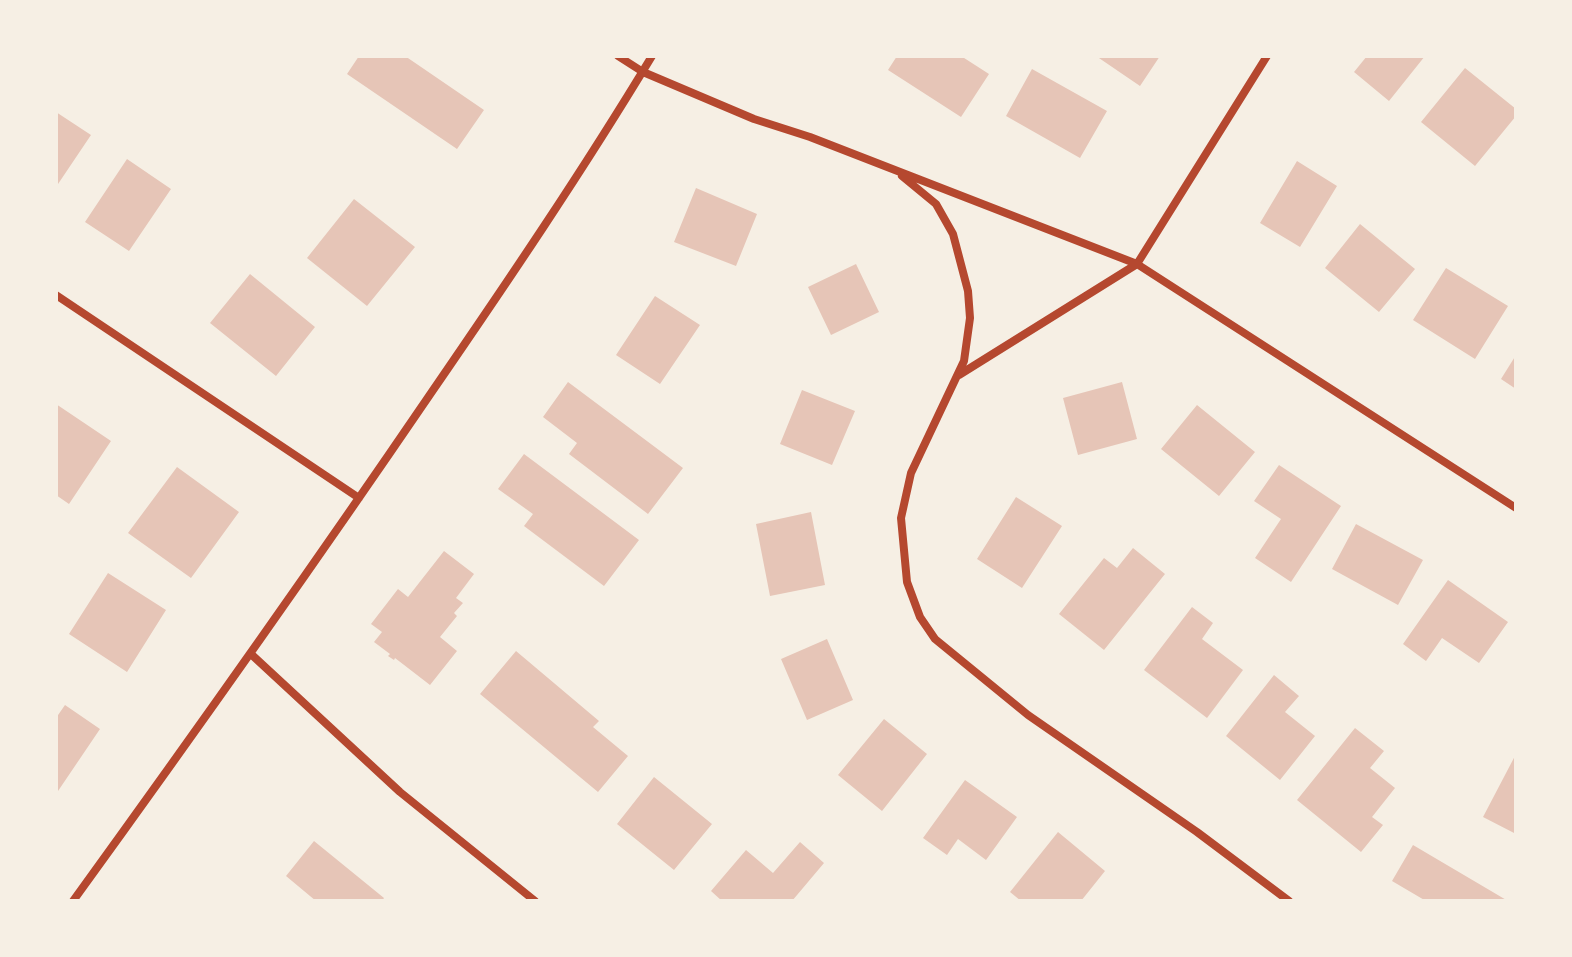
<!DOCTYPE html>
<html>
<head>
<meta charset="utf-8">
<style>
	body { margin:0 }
	#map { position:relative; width:1572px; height:957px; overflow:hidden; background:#f6efe4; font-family:"Exo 2",sans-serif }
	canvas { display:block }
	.frame { position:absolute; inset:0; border:58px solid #f6efe4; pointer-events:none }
</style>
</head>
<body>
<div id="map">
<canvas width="1572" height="957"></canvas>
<div class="frame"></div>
</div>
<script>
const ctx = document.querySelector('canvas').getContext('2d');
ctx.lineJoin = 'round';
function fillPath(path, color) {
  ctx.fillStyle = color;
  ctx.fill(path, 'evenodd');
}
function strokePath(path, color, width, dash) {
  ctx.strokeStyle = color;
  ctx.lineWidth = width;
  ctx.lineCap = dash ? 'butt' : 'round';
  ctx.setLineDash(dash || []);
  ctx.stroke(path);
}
fillPath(new Path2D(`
	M359,56H405L484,110L457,149L347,74Z
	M897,56H961L989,74L961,117L888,70Z
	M1096,56H1160L1140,86Z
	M1367,56H1425L1389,101L1354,72Z
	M1465,68L1516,109V116L1475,166L1421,122Z
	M1032,69L1107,111L1080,158L1006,116Z
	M56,112L91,135L56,187Z
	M127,159L171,189L129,251L85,222Z
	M1297,161L1337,186L1300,247L1260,223Z
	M696,188L757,214L736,266L674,242Z
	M354,199L415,247L367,306L307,258Z
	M1360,224L1415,269L1379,312L1325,268Z
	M856,264L879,312L831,335L808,287Z
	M1446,268L1508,306L1475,359L1413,320Z
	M250,274L315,327L276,376L210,323Z
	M655,296L700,325L660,384L616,355Z
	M1516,355V389L1501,379Z
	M568,382L683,468L648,514L569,454L577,443L543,417Z
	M1122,382L1137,439L1078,455L1063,398Z
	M802,390L855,411L832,465L780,444Z
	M56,404L111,441L69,504L56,495Z
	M1197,405L1255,452L1219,496L1161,449Z
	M524,454L639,540L604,586L524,526L533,514L498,489Z
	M1279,465L1341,506L1291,582L1255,558L1281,519L1254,501Z
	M177,467L239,512L191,578L128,533Z
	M1016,497L1062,526L1022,588L977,559Z
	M811,512L825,585L770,596L756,524Z
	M1356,524L1423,560L1398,605L1332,569Z
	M1133,548L1165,574L1104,650L1059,614L1104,558L1117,568Z
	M444,551L474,574L456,598L463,603L454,613L457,616L440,637L457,651L430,685L395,658L394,660L388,656L390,654L374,642L382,632L371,624L398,589L408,597Z
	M108,573L166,610L127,672L69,634Z
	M1448,580L1508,622L1479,663L1442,638L1426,661L1403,644Z
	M1192,607L1213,623L1202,639L1243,670L1207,718L1144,670Z
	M827,639L853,700L807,720L781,659Z
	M516,651L599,721L593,727L628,756L598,792L480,694Z
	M1274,675L1299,696L1285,712L1315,736L1280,780L1226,736Z
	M65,705L100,729L56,794V718Z
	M884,719L927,754L882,811L838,775Z
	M1355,728L1384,751L1370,768L1395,788L1372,817L1383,825L1361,852L1297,800Z
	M1516,754V834L1483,817Z
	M654,777L712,824L674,870L617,824Z
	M965,780L1017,817L986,860L958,839L947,855L923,838Z
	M1058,832L1105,871L1081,901H1021L1010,892Z
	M314,841L384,898L382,901H316L286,876Z
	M800,842L824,863L792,901H722L711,891L746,850L773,873Z
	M1413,845L1508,901H1426L1392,881Z`), '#e6c5b7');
strokePath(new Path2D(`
	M618,56L643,72L754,119L810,137L1137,264L1516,508
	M902,176L936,204L953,234L968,291L970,318L964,361L911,473L901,518L907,582L920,617L935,639L1028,715L1197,832L1289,901
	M56,295L359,498
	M959,375L1137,264L1267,56
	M252,655L400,792L535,901
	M73,901C194,734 313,566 429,396C506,284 582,172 652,56`), '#b5482f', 8);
</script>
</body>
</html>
